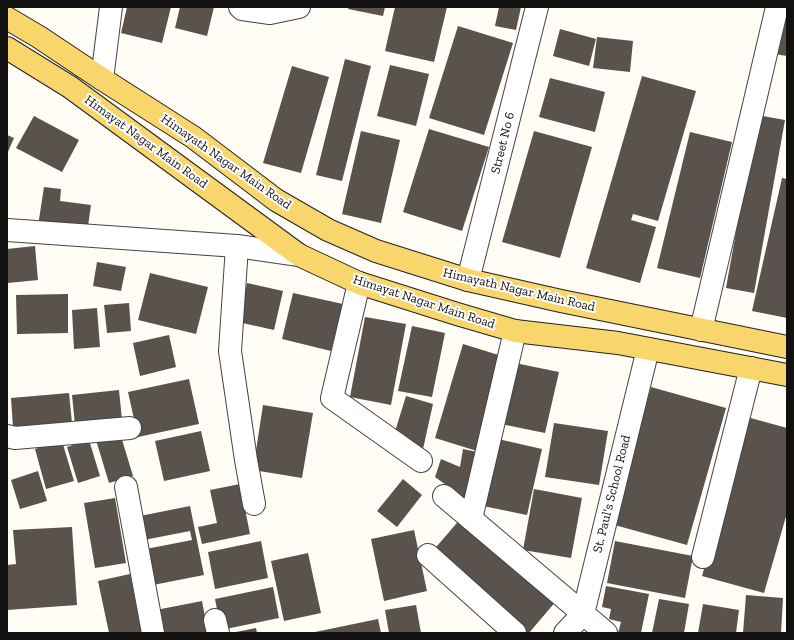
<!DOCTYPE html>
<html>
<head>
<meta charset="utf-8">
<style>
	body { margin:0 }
	#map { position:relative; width:794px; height:640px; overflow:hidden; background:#fffdf5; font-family:"Zilla Slab",serif }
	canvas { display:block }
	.frame { position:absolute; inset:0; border:8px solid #111; pointer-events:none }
</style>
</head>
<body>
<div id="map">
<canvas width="794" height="640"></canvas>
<div class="frame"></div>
</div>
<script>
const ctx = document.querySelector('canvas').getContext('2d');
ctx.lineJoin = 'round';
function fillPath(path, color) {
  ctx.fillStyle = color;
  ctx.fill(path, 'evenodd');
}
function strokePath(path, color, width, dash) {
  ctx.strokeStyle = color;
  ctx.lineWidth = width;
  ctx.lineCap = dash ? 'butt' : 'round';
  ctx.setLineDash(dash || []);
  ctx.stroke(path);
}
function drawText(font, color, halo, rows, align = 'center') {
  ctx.font = font + ' "Zilla Slab",serif';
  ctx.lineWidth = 4;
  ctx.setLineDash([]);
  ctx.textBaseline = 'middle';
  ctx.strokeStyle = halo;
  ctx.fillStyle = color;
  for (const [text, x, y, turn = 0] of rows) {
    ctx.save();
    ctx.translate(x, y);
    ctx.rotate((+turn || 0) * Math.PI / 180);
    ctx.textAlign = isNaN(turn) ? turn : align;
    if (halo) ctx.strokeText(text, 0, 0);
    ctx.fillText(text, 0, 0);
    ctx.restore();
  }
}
fillPath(new Path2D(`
	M127,7H171L162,43L121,33Z
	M180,7H214L207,36L175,28Z
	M349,7H385L383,16L348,9Z
	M395,7H447L434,62L385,51Z
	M499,7H521L516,30L495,26Z
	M787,7V56L774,54Z
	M458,26L513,43L484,135L429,118Z
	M560,29L596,39L589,66L553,56Z
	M597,37L633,41L630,72L593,68Z
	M345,59L371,66L342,181L316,175Z
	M390,65L429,74L416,126L377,116Z
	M292,66L329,77L301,173L263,163Z
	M642,76L696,91L658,221L633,214L631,220L656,227L640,283L586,268Z
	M550,78L605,92L595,132L539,117Z
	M757,115L785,120L754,293L726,288Z
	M34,116L79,140L62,172L16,148Z
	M429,129L489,147L462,231L403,212Z
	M361,131L400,140L381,223L342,214Z
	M534,131L592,147L560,258L502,242Z
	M690,132L732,142L700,278L657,268Z
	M7,135L14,138L7,154Z
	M782,178L787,179V318L752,311Z
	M44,187L61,189L60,201L91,205L87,233L38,226Z
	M35,246L38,280L8,283L7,249Z
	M97,262L126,267L121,291L93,286Z
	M150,273L208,287L196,334L138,320Z
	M247,283L283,291L274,330L238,322Z
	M293,293L343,304L331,351L282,339Z
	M68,294V333L17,334L16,295Z
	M129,303L131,331L107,333L104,305Z
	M97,308L100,347L74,349L72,310Z
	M365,317L406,324L391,405L350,397Z
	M412,326L445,333L432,397L398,391Z
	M169,335L176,367L140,376L133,343Z
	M463,344L505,357L477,451L435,438Z
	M515,363L559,372L545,433L501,424Z
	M189,379L199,424L138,437L128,392Z
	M651,387L726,408L687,545L611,524Z
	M119,390L122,420L75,425L72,395Z
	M69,393L72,423L13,428L11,398Z
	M406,396L433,404L421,458L393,438Z
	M263,405L313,413L302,478L253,470Z
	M747,417L787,428V513L764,593L702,576Z
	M554,423L608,431L599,485L545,477Z
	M201,431L210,471L164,481L155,441Z
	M120,433L133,476L109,483L96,440Z
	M498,439L542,449L527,515L483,506Z
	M89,440L100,476L78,483L67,447Z
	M62,441L74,481L46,489L35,449Z
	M463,449L477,452L467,500L435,477L441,459L460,467Z
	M38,471L47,501L20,509L11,480Z
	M403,479L422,495L397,527L377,511Z
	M240,484L250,534L202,544L198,527L217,523L210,490Z
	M534,489L582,498L571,558L523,550Z
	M115,498L126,563L95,568L84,503Z
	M190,506L204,575L153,585L146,549L192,540L190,531L144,540L140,516Z
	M462,517L557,600L529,633H525L431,553Z
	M72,527L77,605L7,610V565L16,564L13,530Z
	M414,530L427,591L384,601L371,539Z
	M261,541L268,578L215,589L208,552Z
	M615,541L693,556L685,598L607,583Z
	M308,553L321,613L284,621L271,561Z
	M130,574L142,633H109L98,581Z
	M606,586L649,594L641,633H618L621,622L609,619L611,609L602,607Z
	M273,587L279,618L221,630L215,599Z
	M746,595L783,598L781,633H743Z
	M659,599L689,604L684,633H652Z
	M202,601L208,633H160L156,610Z
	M703,604L739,610L736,633H698Z
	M416,605L421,633H389L385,610Z
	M378,619L381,633H316L315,632Z
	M256,628L257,633H236V632Z`), '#5a524d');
const minor = new Path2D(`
	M240,7L242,9L270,13L299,7
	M102,79L111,7
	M7,230L237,246L299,255
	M237,246L230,351L246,460L254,504
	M468,280L537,7
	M359,283L332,398L421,461
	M701,330L777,7
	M7,436L15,438L130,428
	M126,487L153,633
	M444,496L606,633
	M471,519L515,331
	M428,555L515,633
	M703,557L751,368
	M215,620L218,633
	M565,633L583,614L648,349`);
const major = new Path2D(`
	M7,18L39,37L102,79L193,137L276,200L328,230L376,251L468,280L561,301L787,347
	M7,48L70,87L299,255L359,283L457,314L515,331L618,343L787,375`);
strokePath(minor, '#444', 24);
strokePath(major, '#222', 24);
strokePath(minor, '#fff', 22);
strokePath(major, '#f9d66b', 22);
drawText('13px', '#111', '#fff', [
	["Himayat Nagar Main Road",146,142,36],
	["Street No 6",503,143,-76],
	["Himayath Nagar Main Road",226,162,35],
	["Himayath Nagar Main Road",519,290,13],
	["Himayat Nagar Main Road",424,302,18],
	["St. Paul's School Road",612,494,-76]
]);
</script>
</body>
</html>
